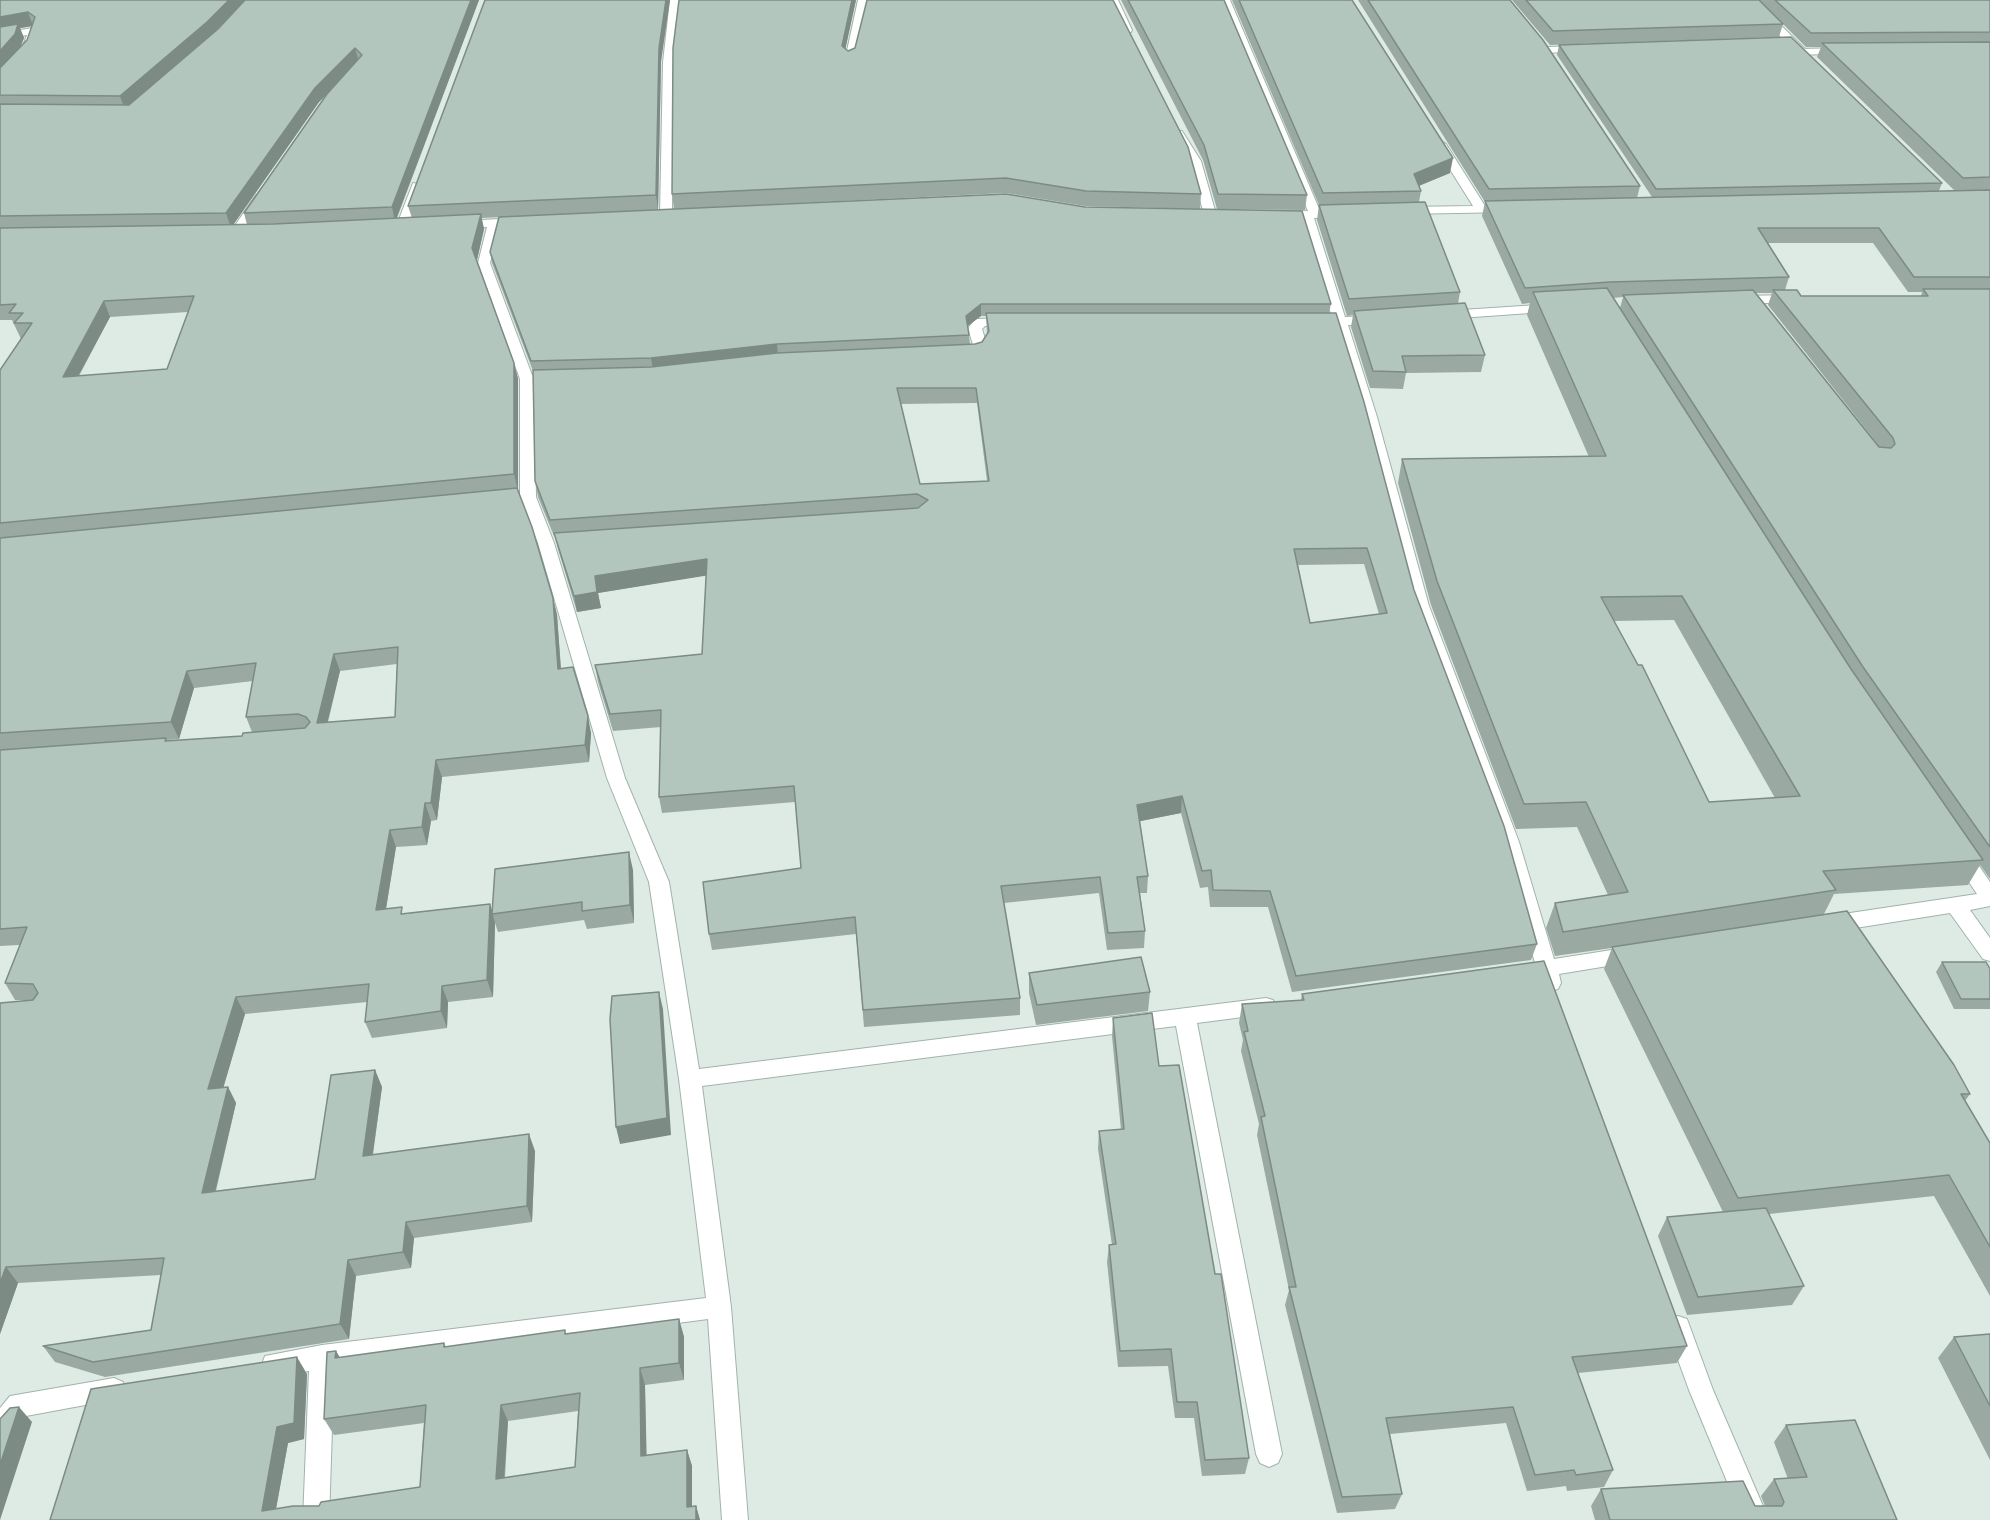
<!DOCTYPE html>
<html>
<head>
<meta charset="utf-8">
<style>
	body { margin:0 }
	canvas { display:block; background:#deebe5 }
</style>
</head>
<body>
<canvas width="1990" height="1520"></canvas>
<script>
const ctx = document.querySelector('canvas').getContext('2d');
ctx.lineJoin = 'round';
function strokePath(path, color, width, dash) {
  ctx.strokeStyle = color;
  ctx.lineWidth = width;
  ctx.lineCap = dash ? 'butt' : 'round';
  ctx.setLineDash(dash || []);
  ctx.stroke(path);
}
function fillPath(path, color) {
  ctx.fillStyle = color;
  ctx.fill(path, 'evenodd');
}
const lane = new Path2D(`
	M1583,46L1588,49L1587,51L1546,53L1541,50L1546,47Z
	M1842,48L1846,49V53L1801,55L1796,52L1801,49Z`);
const street = new Path2D(`
	M670,0H680L673,62L672,214L666,218L660,214L663,62Z
	M858,0H868L855,60L850,63L845,60Z
	M1108,0H1118L1132,30L1131,32H1123Z
	M1220,0H1230L1320,211L1343,209L1349,213L1343,217L1314,218L1345,317L1377,316L1384,320L1377,324L1348,325L1377,417L1429,606L1519,842L1554,959L1631,947L1638,949L1641,955L1638,961L1559,974L1561,983L1558,989L1551,991L1544,989L1539,978L1530,976L1527,970L1530,964L1535,963L1501,842L1413,606L1363,417L1335,325L1314,326L1307,322L1314,318L1332,317L1302,219L1281,220L1275,216L1281,212L1308,211Z
	M1744,0H1755L1807,51V55H1799Z
	M33,28L38,31L31,52L0,84V74L22,49L27,35L0,39V33Z
	M1174,131H1182L1201,161L1216,214L1214,217L1204,214L1189,161L1172,133Z
	M1440,141L1446,144L1485,206H1512V212L1402,214L1400,211L1406,207L1473,206L1434,144Z
	M413,183L423,185L408,227L398,230L396,227Z
	M256,195L266,198L239,237H231L229,234Z
	M520,218L524,219V225L499,227L490,263L532,375L558,374L565,378L558,382L534,383L536,497L554,543L625,778L669,882L699,1069L1266,998L1273,1000L1276,1006L1273,1012L1266,1014L1197,1023L1282,1454L1278,1463L1269,1467L1260,1463L1256,1454L1176,1026L702,1086L731,1307L748,1520H722L708,1319L334,1368L329,1520H303L309,1371L274,1376L265,1372L262,1364L265,1356L322,1345L706,1298L679,1079L649,882L607,778L538,543L520,497V379L478,263L487,227L461,229L455,225L461,221Z
	M1793,295L1798,296V302L1737,304L1730,300L1737,296Z
	M1553,304L1558,305V311L1446,319L1439,315L1446,311Z
	M1011,318L1016,319V325L985,326L982,329L987,345L980,356L962,357L955,353L957,350L971,349L973,345L968,328L976,319Z
	M1961,848L1968,850L1990,882V906L1970,910L1990,938V961L1983,959L1950,913L1830,932L1823,929L1820,924L1823,919L1830,916L1977,894L1951,855L1954,850Z
	M1678,1316L1687,1319L1713,1390L1769,1520H1743L1689,1390L1666,1327L1669,1319Z
	M114,1378L123,1382L126,1390L123,1398L26,1416L9,1436L0,1439V1408L10,1396Z`);
strokePath(lane, '#a1b3ac', 2);
strokePath(street, '#a1b3ac', 2);
fillPath(lane, '#fff');
fillPath(street, '#fff');
fillPath(new Path2D(`
	M0,0H479L397,218H412L408,206L661,62L658,210L481,218L484,229L477,260L514,363L518,379V491L553,598L557,615L561,668L591,733L589,762L442,777L437,820L431,821L427,845L396,847L386,909L405,914L490,904L493,912L633,870L634,923L587,929L584,920L498,932L495,923L493,997L448,1002L447,1028L372,1038L365,1022L367,1002L245,1014L223,1087H228L236,1103L216,1191L315,1179L375,1070L382,1087L373,1155L535,1151L532,1222L414,1238L411,1268L356,1276L349,1339L105,1377L55,1362L43,1346L151,1330L161,1275L18,1283L0,1334V1003L32,1000H15L5,983L20,945L0,946V370L21,339L12,320H0ZM32,26L27,40L20,47L24,38L20,28ZM331,90L244,213L247,225H233L319,102ZM188,312L167,369L79,376L110,317ZM397,664L395,717L328,722L340,671ZM253,681L246,717L252,732L242,736L167,741V740L179,739L194,688Z
	M856,0L845,49L848,51L1201,194L1200,209L1085,206L1006,193L674,209L672,194Z
	M1121,0H1224L1307,195L1305,210L1217,209L1203,160Z
	M1232,0H1352L1450,173L1419,186L1421,191L1419,202L1460,292L1458,304L1485,355L1481,372L1406,373L1403,389L1370,388L1351,327L1353,315L1347,316L1317,220L1319,205Z
	M1358,0H1510L1640,186L1637,198L1652,197L1557,55L1559,45L1942,183L1939,191L1954,190L1817,57L1821,47H1806L1783,24L1779,37L1550,45L1512,0H1990V879L1980,865L1968,885L1834,894L1824,914L1970,1094L1965,1101L1990,1143V1296L1934,1196L1769,1214L1804,1286L1792,1305L1687,1315L1658,1236L1667,1217L1723,1212L1604,969L1612,948L1555,956L1546,928L1555,903L1608,895L1577,827L1516,829L1431,605L1398,483L1402,459L1589,457L1527,315L1530,303L1522,304L1482,216L1485,202ZM1768,243H1873L1908,292H1922L1921,296H1801L1785,290L1789,277ZM1756,293H1772L1768,305L1880,447ZM1623,297L1620,308L1613,298ZM1674,620L1775,798L1709,802L1614,621Z
	M490,252L1331,304L1329,313L1414,590L1537,944L1531,960L1292,992L1268,907H1210L1208,887L1200,888L1181,813L1140,821L1148,876L1147,893H1140L1145,931L1144,948L1107,950L1099,893L1004,903L1020,998V1015L864,1027L856,934L712,950L709,934L801,868L795,802L662,813L659,797L661,727L613,731L598,682L595,665L702,654L706,575L598,593L601,608L577,612L558,549L555,536H554L538,497L535,481L533,371L492,263ZM981,316H986L987,334L982,342L975,344H970L968,326ZM977,403L987,481L920,484L901,404ZM1364,564L1379,614L1310,623L1298,565Z
	M1942,962L1990,969V1009H1954L1936,972Z
	M1029,973L1150,992L1148,1011L1036,1025L1029,993Z
	M1302,994L1687,1346L1677,1363L1578,1373L1613,1470L1604,1487L1567,1491L1566,1486L1527,1491L1506,1423L1390,1434L1402,1494L1395,1509L1337,1513L1285,1305L1289,1290L1257,1135L1259,1124L1241,1051L1243,1040L1239,1023L1242,1004L1301,1000Z
	M1113,1018L1159,1066L1215,1274L1249,1458L1245,1474L1202,1476L1194,1418H1175L1168,1366L1118,1367L1107,1262L1109,1245H1112L1098,1149L1099,1131L1121,1130L1112,1036Z
	M679,1319L684,1337V1380L645,1385L646,1455L687,1450L692,1466V1507L696,1506L700,1520H50L307,1374L304,1439L288,1443L276,1509L319,1506L420,1487L424,1423L334,1435L324,1419L336,1351L340,1358L444,1343L446,1347L565,1330L566,1334ZM578,1411L575,1467L505,1478L508,1421Z
	M1990,1334V1460L1938,1358L1954,1337Z
	M1786,1425L1897,1520H1595L1591,1506L1601,1489L1755,1506H1765L1761,1496L1774,1479H1788L1774,1442Z`), '#9aaaa3');
fillPath(new Path2D(`
	M229,0H246L211,35L125,110L120,96Z
	M471,0H479L395,222L392,207Z
	M666,0H670L661,62L658,210L656,195L659,48Z
	M852,0H856L843,60L842,46Z
	M28,12L33,26L20,28L24,38L20,48L0,71V17Z
	M355,48L359,62L319,102L231,228L226,213L315,88Z
	M1453,158L1450,173L1411,189L1414,174Z
	M481,214L484,229L476,264L472,248Z
	M104,301L110,317L69,393L63,377Z
	M981,304V316L966,327V316Z
	M777,344L778,356L653,370L651,358Z
	M514,363L518,379V491L514,474Z
	M707,559L710,575L598,593L601,608L577,612L574,596L595,576Z
	M553,598L557,615L562,686L558,669Z
	M334,654L340,671L323,740L317,723Z
	M187,671L194,688L179,739L171,722Z
	M588,716L591,733L589,762L585,745Z
	M436,760L442,777L437,820L431,803Z
	M1182,796L1181,813L1136,822L1137,805Z
	M425,803L431,821L427,845L422,827Z
	M390,830L396,847L383,927L376,910Z
	M629,852L633,870L634,923L630,905Z
	M490,904L495,923L493,997L487,980Z
	M442,986L448,1002L447,1028L441,1011Z
	M659,992L663,1009L671,1135L620,1144L616,1127Z
	M236,997L245,1014L218,1106L208,1089Z
	M375,1070L382,1087L370,1173L363,1156Z
	M228,1087L236,1103L211,1209L202,1193Z
	M529,1134L535,1151L532,1222L527,1206Z
	M406,1222L414,1238L411,1268L403,1252Z
	M348,1260L356,1276L349,1339L340,1324Z
	M6,1267L18,1283L0,1334V1283Z
	M679,1319L684,1337V1380L679,1363Z
	M336,1351L346,1368L335,1358Z
	M297,1357L307,1374L304,1439L288,1443L274,1520L262,1511L277,1427Z
	M640,1368L645,1385L647,1472L641,1456Z
	M501,1405L508,1421L503,1495L496,1479Z
	M19,1407L32,1422L0,1520V1465Z
	M687,1450L692,1466V1520L687,1507Z
	M696,1506L700,1520H696Z`), '#7d8b85');
const building = new Path2D(`
	M0,0H229L207,22L120,96L0,95V68L27,40L35,17L28,12L0,17Z
	M245,0H471L392,207L244,213L327,94L362,55L355,48L315,88L226,213L0,216V104L129,105L218,29Z
	M485,0H666L659,48L656,195L408,206Z
	M679,0H852L842,46L848,51L855,48L867,0H1113L1188,147L1201,194L1086,191L1006,178L672,194L673,48Z
	M1128,0H1224L1307,195L1218,194L1204,145Z
	M1239,0H1352L1453,158L1414,174L1421,191L1323,193Z
	M1368,0H1510L1543,40L1640,186L1489,189Z
	M1526,0H1759L1783,24L1553,31Z
	M1775,0H1990V32L1811,33Z
	M18,24L15,34L0,51V27Z
	M1791,37L1942,183L1656,189L1559,45Z
	M1990,42V177L1963,178L1822,43Z
	M1990,190V277H1914L1879,228H1758L1789,277L1610,282L1525,288L1485,201Z
	M1006,194L1085,207L1302,211L1331,304H981L966,316L969,335L777,344L651,358L531,361L490,252L499,217Z
	M1425,202L1460,292L1349,299L1319,205Z
	M481,214L472,248L514,363V474L0,523V370L32,323H14L23,313H9L16,304L0,305V228L274,224ZM194,296L167,369L63,377L104,301Z
	M1607,288L1851,669L1983,860L1823,871L1836,890L1563,932L1555,903L1628,892L1586,802L1524,804L1437,581L1402,459L1606,456L1533,292ZM1682,596L1800,796L1709,802L1642,665H1638L1601,597Z
	M1923,289H1990V847L1863,667L1623,295L1753,290L1879,447L1891,448L1895,444L1893,438L1773,290H1797L1801,296H1928Z
	M1465,303L1485,355L1402,356L1406,372L1373,371L1354,311Z
	M986,313H1336L1364,402L1414,590L1504,826L1537,944L1296,976L1270,891L1213,890L1211,870L1202,871L1182,796L1137,805L1148,876L1137,877L1145,931L1108,933L1100,877L1001,886L1020,998L863,1010L855,917L709,934L703,882L801,868L794,786L659,797L661,710L610,714L595,665L702,654L707,559L595,576L597,592L574,596L554,533L918,508L928,500L917,494L550,520L535,481L533,370L651,367L777,353L975,344L982,342L989,331ZM897,388H976L989,481L920,484ZM1367,548L1387,613L1310,623L1294,549Z
	M517,488L532,527L553,598L558,669L573,667L588,716L585,745L436,760L431,803H425L422,827L390,830L376,910L402,907L401,914L490,904L487,980L442,986L441,1011L365,1022L369,984L236,997L208,1089L228,1087L202,1193L315,1179L331,1075L375,1070L363,1156L529,1134L527,1206L406,1222L403,1252L348,1260L340,1324L93,1362L43,1346L151,1330L164,1258L6,1267L0,1283V1003L33,1000L38,993L33,984L5,983L27,927L0,929V750L166,738L165,741L242,736L243,733L305,728L310,722L306,717L298,714L246,717L256,663L187,671L171,722L0,733V538ZM398,647L395,717L317,723L334,654Z
	M629,852L630,905L582,911V902L492,914L495,869Z
	M1847,911L1954,1065L1970,1094H1961L1990,1143V1247L1949,1175L1738,1198L1612,947Z
	M1141,957L1150,992L1037,1005L1029,973Z
	M1544,961L1687,1346L1572,1357L1613,1470L1576,1475L1574,1470L1535,1475L1513,1407L1386,1418L1402,1494L1342,1497L1289,1287H1296L1261,1117L1265,1116L1244,1032L1248,1031L1242,1004L1304,1000L1302,994Z
	M1942,962H1986L1990,969V999H1961Z
	M659,992L667,1118L616,1127L610,1019L612,996Z
	M1152,1013L1159,1066L1179,1065L1215,1274H1221L1249,1458L1205,1460L1197,1402H1177L1171,1349L1120,1351L1109,1245L1116,1244L1099,1131L1124,1129L1113,1018Z
	M1766,1208L1804,1286L1698,1297L1667,1217Z
	M679,1319V1363L640,1368L641,1456L687,1450V1507L696,1506V1520H50L91,1389L297,1357L294,1423L277,1427L262,1511L293,1506H319L321,1502L420,1487L426,1405L324,1419L327,1352L336,1351L335,1358L444,1343V1347L565,1330V1334ZM580,1393L575,1467L496,1479L501,1405Z
	M1990,1334V1406L1954,1337Z
	M19,1407L0,1465V1419L10,1408Z
	M1855,1420L1897,1520H1610L1601,1489L1743,1481L1755,1506H1782L1784,1502L1774,1479L1807,1477L1786,1425Z`);
fillPath(building, '#b3c6be');
strokePath(building, '#7d8b85', 1.5);
</script>
</body>
</html>
